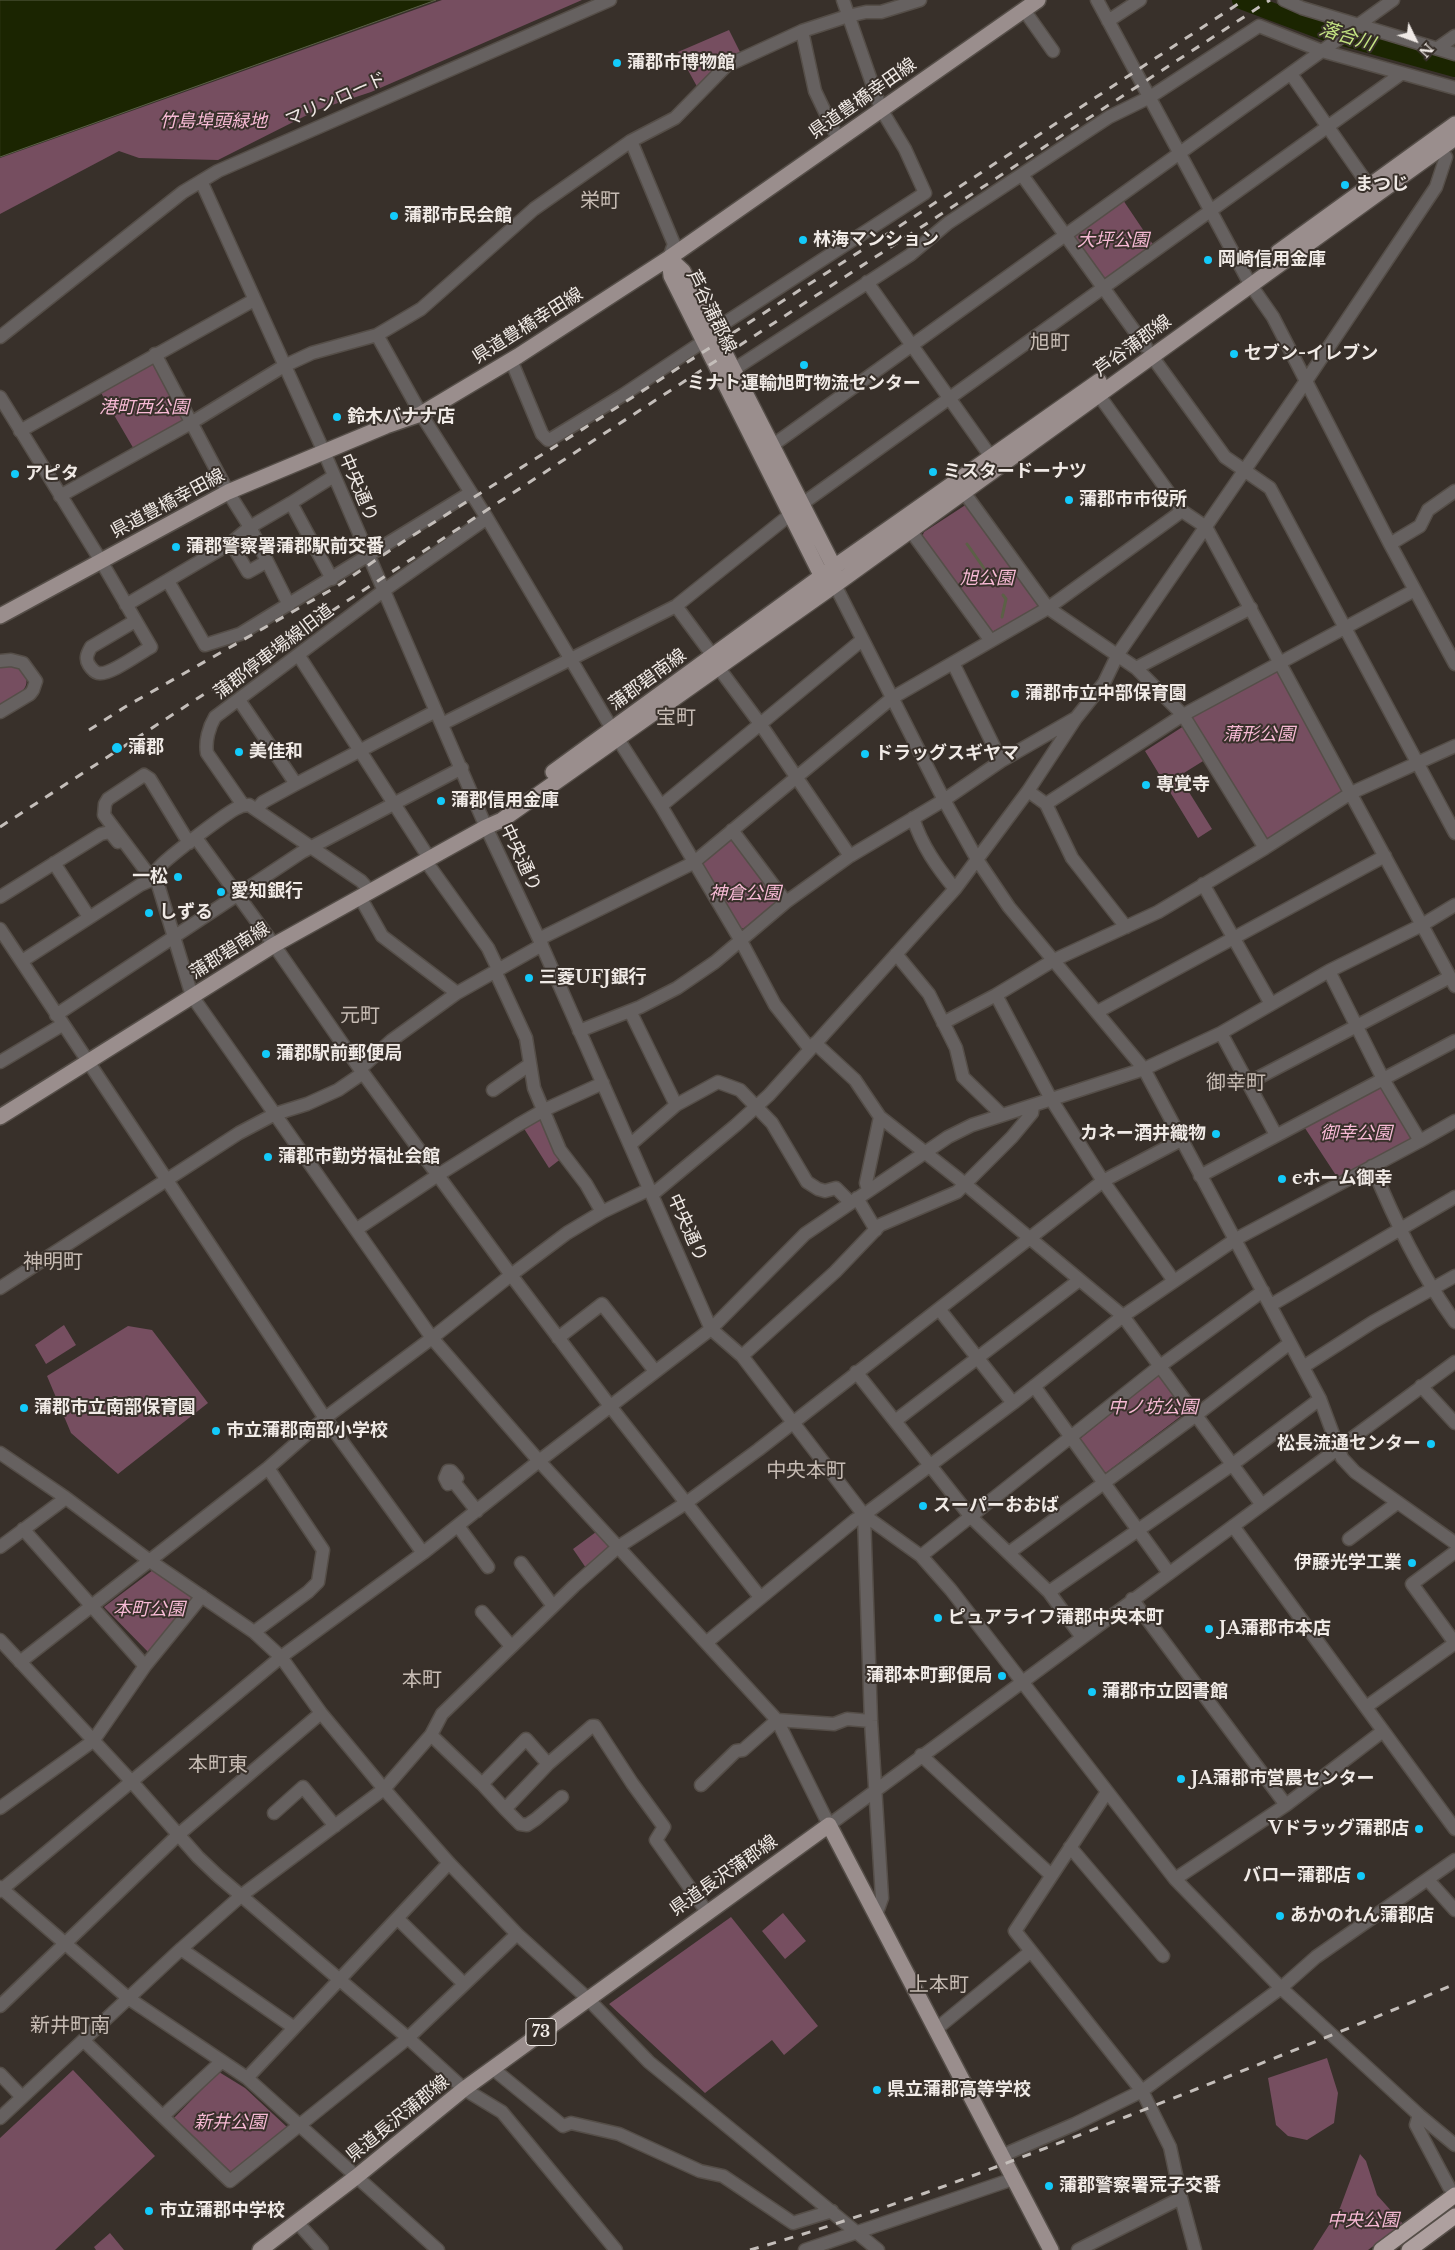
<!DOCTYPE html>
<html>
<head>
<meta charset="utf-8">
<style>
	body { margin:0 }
	#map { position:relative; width:1455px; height:2250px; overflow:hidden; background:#38302a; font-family:"Libre Baskerville",serif }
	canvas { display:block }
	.north { position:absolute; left:1390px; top:15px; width:50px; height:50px; -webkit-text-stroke:4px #38302a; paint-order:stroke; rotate:132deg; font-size:14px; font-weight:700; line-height:20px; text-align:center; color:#f0eae6 }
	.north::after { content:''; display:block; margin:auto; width:18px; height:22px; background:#f0eae6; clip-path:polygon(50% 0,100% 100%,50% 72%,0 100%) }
</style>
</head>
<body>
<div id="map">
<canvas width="1455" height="2250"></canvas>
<div class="north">N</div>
</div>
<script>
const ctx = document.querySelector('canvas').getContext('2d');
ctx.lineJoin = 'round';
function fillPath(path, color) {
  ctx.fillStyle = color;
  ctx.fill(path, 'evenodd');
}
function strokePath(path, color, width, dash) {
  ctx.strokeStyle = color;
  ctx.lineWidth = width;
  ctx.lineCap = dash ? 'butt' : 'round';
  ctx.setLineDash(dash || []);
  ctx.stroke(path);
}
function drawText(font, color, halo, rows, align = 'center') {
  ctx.font = font + ' "Libre Baskerville","Noto Sans JP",serif';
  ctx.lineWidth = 4;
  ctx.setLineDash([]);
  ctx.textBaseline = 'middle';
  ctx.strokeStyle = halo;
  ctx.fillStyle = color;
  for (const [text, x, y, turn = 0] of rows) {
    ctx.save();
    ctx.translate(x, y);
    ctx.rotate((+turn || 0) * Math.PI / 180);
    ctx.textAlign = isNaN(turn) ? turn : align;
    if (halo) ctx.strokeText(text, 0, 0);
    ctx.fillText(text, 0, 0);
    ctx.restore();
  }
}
fillPath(new Path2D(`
	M442,0H582L371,92L317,110L218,160L139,158L119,151L0,214V158Z
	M729,30L743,58L700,92L678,52Z
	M1123,200L1154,246L1107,279L1103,278L1070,238Z
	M153,361L185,420L135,451L100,391Z
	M967,504L1039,602L1038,608L992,632L922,537L924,532Z
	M1280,662L1351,793L1265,848L1183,715Z
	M11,666C17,668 24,670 26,678C30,692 10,699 0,705V667Z
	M1187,724L1208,758L1179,776L1212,829L1198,838L1145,751Z
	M728,839H733L778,900L777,903L744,928L740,929L700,864Z
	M1383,1079L1420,1141L1341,1183L1301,1122Z
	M547,1112L562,1158L549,1168L523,1127Z
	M64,1325L76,1345L46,1364L35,1345Z
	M128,1326L152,1330L208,1403L118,1474L71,1433L47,1376Z
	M1157,1376L1161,1378L1185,1410V1413L1107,1472L1101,1473L1080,1442L1081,1438Z
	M596,1532L611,1547L586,1568L573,1549Z
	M157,1567L198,1595L151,1655L104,1607Z
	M783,1913L806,1941L785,1959L762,1931Z
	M731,1917L818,2026L784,2055L772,2040L705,2093L609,2004Z
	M1327,2058L1338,2093L1334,2123L1307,2140L1288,2136L1276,2125L1268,2078Z
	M73,2070L155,2156L55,2250H0V2138Z
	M219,2072L245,2088L287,2127L231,2172L173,2119Z
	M1360,2154L1366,2161L1377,2195L1403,2224L1368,2250H1313L1340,2208Z
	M110,2233L124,2250H96L94,2247Z`), '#764e60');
const water = new Path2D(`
	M0,0H436L0,157Z`);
fillPath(water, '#1b2501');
strokePath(water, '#5b6046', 1);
strokePath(new Path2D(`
	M967,544L988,574
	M1002,617L1006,599L1003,595`), '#5b6046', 3);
strokePath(new Path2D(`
	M1241,0L1329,33L1455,68`), '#1b2501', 18);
const minor = new Path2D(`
	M1097,0L1250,284L1273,317L1390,544L1455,664
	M1284,0L1302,8L1455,54
	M1024,10L1053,51
	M1108,21L1140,0
	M802,31L815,91L838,139
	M1438,48L1455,36
	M1291,74L1369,186
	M631,141L674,244L669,258
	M1022,175L1146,347
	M201,181L324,452L486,827L539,939L711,1329L742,1356L864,1515L921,1556L951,1590L1175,1879L1281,1988L1419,2115L1455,2145
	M867,282L991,457
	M714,330L925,193L905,149L881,109L843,0
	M377,335L421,414L487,518L618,739L661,806L741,941L775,1005L810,1049
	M0,337L183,192L218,171L610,0
	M155,354L228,492L250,527L289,605
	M1151,355L1225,457L1270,488L1455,833
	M511,360L542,434L548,440L551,439L623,395L704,341
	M733,370L910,255L948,223L1109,117L1150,97L1259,26L1322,51L1455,88
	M1098,394L1182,511L1206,527L1455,986
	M0,397L101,561L151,647C140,653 109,676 98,673C94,672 91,668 89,665C85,659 87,654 91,647L135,621
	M20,431L254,300
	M773,445L1393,0
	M963,491L1048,608L1136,668L1183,715L1265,848
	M60,496L191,423L284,366L312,353L377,335L421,309L534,209L631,141L675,118L726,66L802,31L848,16L866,12H881L920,0
	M291,503L334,476
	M802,504L1401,74
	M910,530L991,641
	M231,543L248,572L266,562
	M1390,544L1420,526L1428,510L1455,491
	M168,581L205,645L240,634L470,493
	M835,585L944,800L978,861L1009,907L1144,1069L1320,1399L1342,1458L1355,1472L1455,1543
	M126,605L231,543L250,527L291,503L332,579
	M676,606L713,656
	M299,656L429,858
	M0,661L11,660L23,663L36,681L33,690L30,694L0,712
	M953,663L1001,761
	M718,667L761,725L850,856
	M1136,668L1251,608
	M239,700L296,784
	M442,724L676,606L791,514
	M1028,791L1046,804L1183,715L1415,590
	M1046,804L1072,858L1126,927
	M243,805L207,753C205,741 209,727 215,717L383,591L487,518
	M661,806L862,640
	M257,809L263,802L296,784L436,711
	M913,818C922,846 937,867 955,889
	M732,830L786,902
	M196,838L274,945L360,1069L511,1275L610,1406L760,1597
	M425,860L488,948L498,969
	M54,863L89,917
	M156,878L146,871L104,815L105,804L108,799L144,775L150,779L189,843
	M1203,884L1271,1004
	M370,891L361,881L249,805C244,805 240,806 235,809C223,816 162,861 157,870C157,871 156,876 156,878L192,996L432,1338L539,1461L711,1329L805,1234L948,1137L972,1125L1144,1069L1221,1033L1329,971L1422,925L1455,905
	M0,897L101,834L110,832L118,842
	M360,897L382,936L457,993
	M0,929L325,1418L423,1553
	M539,939L693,863L892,698L1048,608L1182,511
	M896,954L929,994L956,1048L963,1077L1002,1115
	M22,961L140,885L156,878
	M495,971L526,1038L534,1088L560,1150L586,1184L602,1212
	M1329,971L1383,1079L1420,1141
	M630,1011L676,1105L631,1144
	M1097,1012L1385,856
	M56,1015L302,852L462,768
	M943,1023L996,995
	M579,1031L640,1007L677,988L715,962L786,902L850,856L944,800L1001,761L1074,719
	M1221,1033L1276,1135
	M815,1043L855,1080L880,1117L965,1184L1123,1316L1262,1505
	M0,1062L62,1025
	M360,1069L392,1040L457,993L542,945
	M1248,1083L1450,977
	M493,1090L529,1065
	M676,1105L718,1082L740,1090L772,1123L807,1182L818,1189L825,1191L836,1188L850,1202
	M1372,1166C1395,1221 1420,1273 1455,1322
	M1200,1176L1455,1041
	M868,1190L866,1183L880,1117
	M653,1194L736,1125L769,1095L955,889L1028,791L1076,718L1104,683L1118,654L1306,381L1436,187L1446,157L1435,142
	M857,1198L876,1230
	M357,1229L438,1175L518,1125L544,1110L603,1083
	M1174,1281L1103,1181L1051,1099L996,995L1054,960L1158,912L1265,848L1351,793L1455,746
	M0,1288L239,1133L275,1114L307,1104L338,1090L363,1073
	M1271,1305L1455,1197
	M939,1309L1013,1403
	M558,1338L602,1304L655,1371
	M742,1356L835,1272L880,1225L957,1192L1012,1137L1032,1113L1033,1105
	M1303,1367L1373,1322L1455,1276
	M856,1372L971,1517L1049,1592L1081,1636
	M1034,1386L1169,1573
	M1421,1386L1455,1423
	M895,1421L1078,1281
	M0,1453L66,1498L150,1561L254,1632L281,1657L321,1713L384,1789L449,1863L517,1934L587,1998L649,2062L878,2250
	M454,1482L457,1478L451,1471H448L445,1478L448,1484L454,1482L477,1511
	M864,1515L871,1721L882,1898L876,1915
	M458,1526L488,1567
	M1233,1526L1455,1829
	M23,1529L145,1666
	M1349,1539L1397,1503
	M0,1547L66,1498
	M1010,1552L1195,1416L1290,1343
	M1455,1552L1412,1584L1455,1643
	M921,1556L1160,1366L1263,1291
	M521,1563L553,1606
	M1049,1592L1233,1464L1320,1399
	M1132,1599L1286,1805
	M482,1612L511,1646
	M254,1632L308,1592L318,1582L323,1550L268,1468
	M0,1640L132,1782L198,1857L218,1876L408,2038L464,2089L502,2112L616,2250
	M707,1642L855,1520L864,1515L1013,1403L1123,1316L1236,1239L1420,1141L1455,1121
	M20,1662L268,1468L325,1418L432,1338L511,1275L567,1233L602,1212L650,1189
	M1366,1707L1455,1643
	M431,1735L482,1784L505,1809L548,1764L592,1726H595L632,1783L664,1827L656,1840L707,1912
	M921,1755L1051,1875
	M482,1784L526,1739L548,1764
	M701,1785L736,1751L743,1750L777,1720L834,1724L847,1719L871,1721
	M1107,1792L1015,1931L1142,2091L1170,2147L1181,2198L1195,2250
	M0,1808L93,1741L145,1666L202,1596
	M505,1809L520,1824L527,1825L536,1819L562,1797
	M274,1813L303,1787L335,1826
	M1070,1847L1163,1956
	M1175,1879L1286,1805L1383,1731
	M1428,1880L1455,1910
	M0,1887L128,1998L247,2078L438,2250
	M0,1891L281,1657L423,1553L539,1461L777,1720L829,1825L1455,1362
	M398,1919L464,1984
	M181,1949L293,2027
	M0,2006L178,1835L321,1713
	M935,2030L1030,1952
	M84,2041L230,2181L408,2038L517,1934
	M492,2068L563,2126L571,2123L619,2134L700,2171L723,2176L793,2223L832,2211
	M0,2074L22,2097
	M247,2078L449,1863
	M1419,2115L1416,2125L1449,2187
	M163,2116L221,2062
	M0,2118L181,1949L242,1895L384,1789L431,1735L442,1714L574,1586L618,1547L686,1503L758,1450L1103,1181L1181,1140
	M1001,2156L1075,2124L1142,2091L1281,1988L1316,1957L1455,1860
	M297,2222L322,2250
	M805,2250L1013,2179
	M1078,2250L1181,2198`);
const major = new Path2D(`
	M1278,252L1455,124
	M669,258L671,276L822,577L829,581
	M669,258L683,271L834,567V576
	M0,616L228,492L386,426L421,414L518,356L669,258L1038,0
	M553,772L834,567L1099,381
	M0,1117L274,945L486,827L502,820L835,585L1455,138
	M260,2250L356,2177L464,2089L829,1825L1051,2250`);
const highway = new Path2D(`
	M1381,2250L1455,2195
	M1409,2250L1455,2216`);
strokePath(minor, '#554e48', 15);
strokePath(major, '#554e48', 18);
strokePath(highway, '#554e48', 18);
strokePath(minor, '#666160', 12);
strokePath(major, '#9a8e8d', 15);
strokePath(highway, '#aea09f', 15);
strokePath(new Path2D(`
	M89,730L125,707L336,587L401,543L594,422L909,220L1244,0
	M0,827L1270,0
	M750,2250C879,2213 1003,2165 1128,2116C1237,2073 1347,2030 1455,1984`), '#c4beba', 3, [9, 9]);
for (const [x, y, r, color] of [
	[617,63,5,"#13cafb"],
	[1345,185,5,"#13cafb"],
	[394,216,5,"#13cafb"],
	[803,240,5,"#13cafb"],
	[1208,260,5,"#13cafb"],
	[1234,354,5,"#13cafb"],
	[804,365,5,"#13cafb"],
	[337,417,5,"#13cafb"],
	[933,472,5,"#13cafb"],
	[15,474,5,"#13cafb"],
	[1069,500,5,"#13cafb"],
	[176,547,5,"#13cafb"],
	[1015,694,5,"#13cafb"],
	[117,748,6,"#13cafb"],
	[239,752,5,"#13cafb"],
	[865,754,5,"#13cafb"],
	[1146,785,5,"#13cafb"],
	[441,801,5,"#13cafb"],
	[178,877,5,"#13cafb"],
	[221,892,5,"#13cafb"],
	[149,913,5,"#13cafb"],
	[529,978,5,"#13cafb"],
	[266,1054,5,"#13cafb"],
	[1216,1134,5,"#13cafb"],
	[268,1157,5,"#13cafb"],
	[1282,1179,5,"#13cafb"],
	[24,1408,5,"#13cafb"],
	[216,1431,5,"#13cafb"],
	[1431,1444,5,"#13cafb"],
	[923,1506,5,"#13cafb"],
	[1412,1563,5,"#13cafb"],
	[938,1618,5,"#13cafb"],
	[1209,1629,5,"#13cafb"],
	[1002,1676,5,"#13cafb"],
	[1092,1692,5,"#13cafb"],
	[1181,1779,5,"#13cafb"],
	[1419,1829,5,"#13cafb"],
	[1361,1876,5,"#13cafb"],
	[1280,1916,5,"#13cafb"],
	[877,2090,5,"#13cafb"],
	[1049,2186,5,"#13cafb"],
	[149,2211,5,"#13cafb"]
]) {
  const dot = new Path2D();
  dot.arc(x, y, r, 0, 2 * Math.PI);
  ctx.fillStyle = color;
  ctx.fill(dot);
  strokePath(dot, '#38302a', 2);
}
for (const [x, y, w] of [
	[541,2032,30]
]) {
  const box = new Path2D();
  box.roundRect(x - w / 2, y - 13.5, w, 27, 4);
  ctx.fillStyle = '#38302a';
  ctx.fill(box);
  strokePath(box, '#f0eae6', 1);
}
drawText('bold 16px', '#f0eae6', null, [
	["73",541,2032]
]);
drawText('bold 18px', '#f0eae6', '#38302a', [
	["蒲郡市博物館",627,63],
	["まつじ",1355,185],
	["蒲郡市民会館",404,216],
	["林海マンション",813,240],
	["岡崎信用金庫",1218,260],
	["セブン-イレブン",1244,354],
	["ミナト運輸旭町物流センター",804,384,"center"],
	["鈴木バナナ店",347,417],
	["ミスタードーナツ",943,472],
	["アピタ",25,474],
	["蒲郡市市役所",1079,500],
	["蒲郡警察署蒲郡駅前交番",186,547],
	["蒲郡市立中部保育園",1025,694],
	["蒲郡",128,748],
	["美佳和",249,752],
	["ドラッグスギヤマ",875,754],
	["専覚寺",1156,785],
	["蒲郡信用金庫",451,801],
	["一松",168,877,"right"],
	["愛知銀行",231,892],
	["しずる",159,913],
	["三菱UFJ銀行",539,978],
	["蒲郡駅前郵便局",276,1054],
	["カネー酒井織物",1206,1134,"right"],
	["蒲郡市勤労福祉会館",278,1157],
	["eホーム御幸",1292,1179],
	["蒲郡市立南部保育園",34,1408],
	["市立蒲郡南部小学校",226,1431],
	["松長流通センター",1421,1444,"right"],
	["スーパーおおば",933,1506],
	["伊藤光学工業",1402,1563,"right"],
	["ピュアライフ蒲郡中央本町",948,1618],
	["JA蒲郡市本店",1219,1629],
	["蒲郡本町郵便局",992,1676,"right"],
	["蒲郡市立図書館",1102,1692],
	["JA蒲郡市営農センター",1191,1779],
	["Vドラッグ蒲郡店",1409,1829,"right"],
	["バロー蒲郡店",1351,1876,"right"],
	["あかのれん蒲郡店",1290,1916],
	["県立蒲郡高等学校",887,2090],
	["蒲郡警察署荒子交番",1059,2186],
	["市立蒲郡中学校",159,2211]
], 'left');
drawText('18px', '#f0eae6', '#38302a', [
	["県道豊橋幸田線",863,99,-35],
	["マリンロード",336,100,-24],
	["芦谷蒲郡線",711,312,64],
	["県道豊橋幸田線",528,326,-32],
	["芦谷蒲郡線",1133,346,-36],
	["中央通り",358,488,67],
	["県道豊橋幸田線",168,504,-28],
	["蒲郡停車場線旧道",274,652,-37],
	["蒲郡碧南線",648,680,-36],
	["中央通り",520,858,65],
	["蒲郡碧南線",230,951,-32],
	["中央通り",687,1228,66],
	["県道長沢蒲郡線",724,1876,-35],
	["県道長沢蒲郡線",398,2119,-39]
]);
drawText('italic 18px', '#f7bad5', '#38302a', [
	["竹島埠頭緑地",213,122],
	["大坪公園",1113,241],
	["港町西公園",144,408],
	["旭公園",987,579],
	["蒲形公園",1259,735],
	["神倉公園",745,894],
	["御幸公園",1356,1134],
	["中ノ坊公園",1153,1408],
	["本町公園",149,1610],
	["新井公園",230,2123],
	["中央公園",1363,2221]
]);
drawText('italic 19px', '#c5e583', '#38302a', [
	["落合川",1347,37,17]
]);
drawText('20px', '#c7bcb4', '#38302a', [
	["栄町",600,201],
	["旭町",1050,343],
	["宝町",676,718],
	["元町",360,1016],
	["御幸町",1236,1083],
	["神明町",53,1262],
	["中央本町",806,1471],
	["本町",422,1680],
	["本町東",218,1765],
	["上本町",939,1985],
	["新井町南",70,2026]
]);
</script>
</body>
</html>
